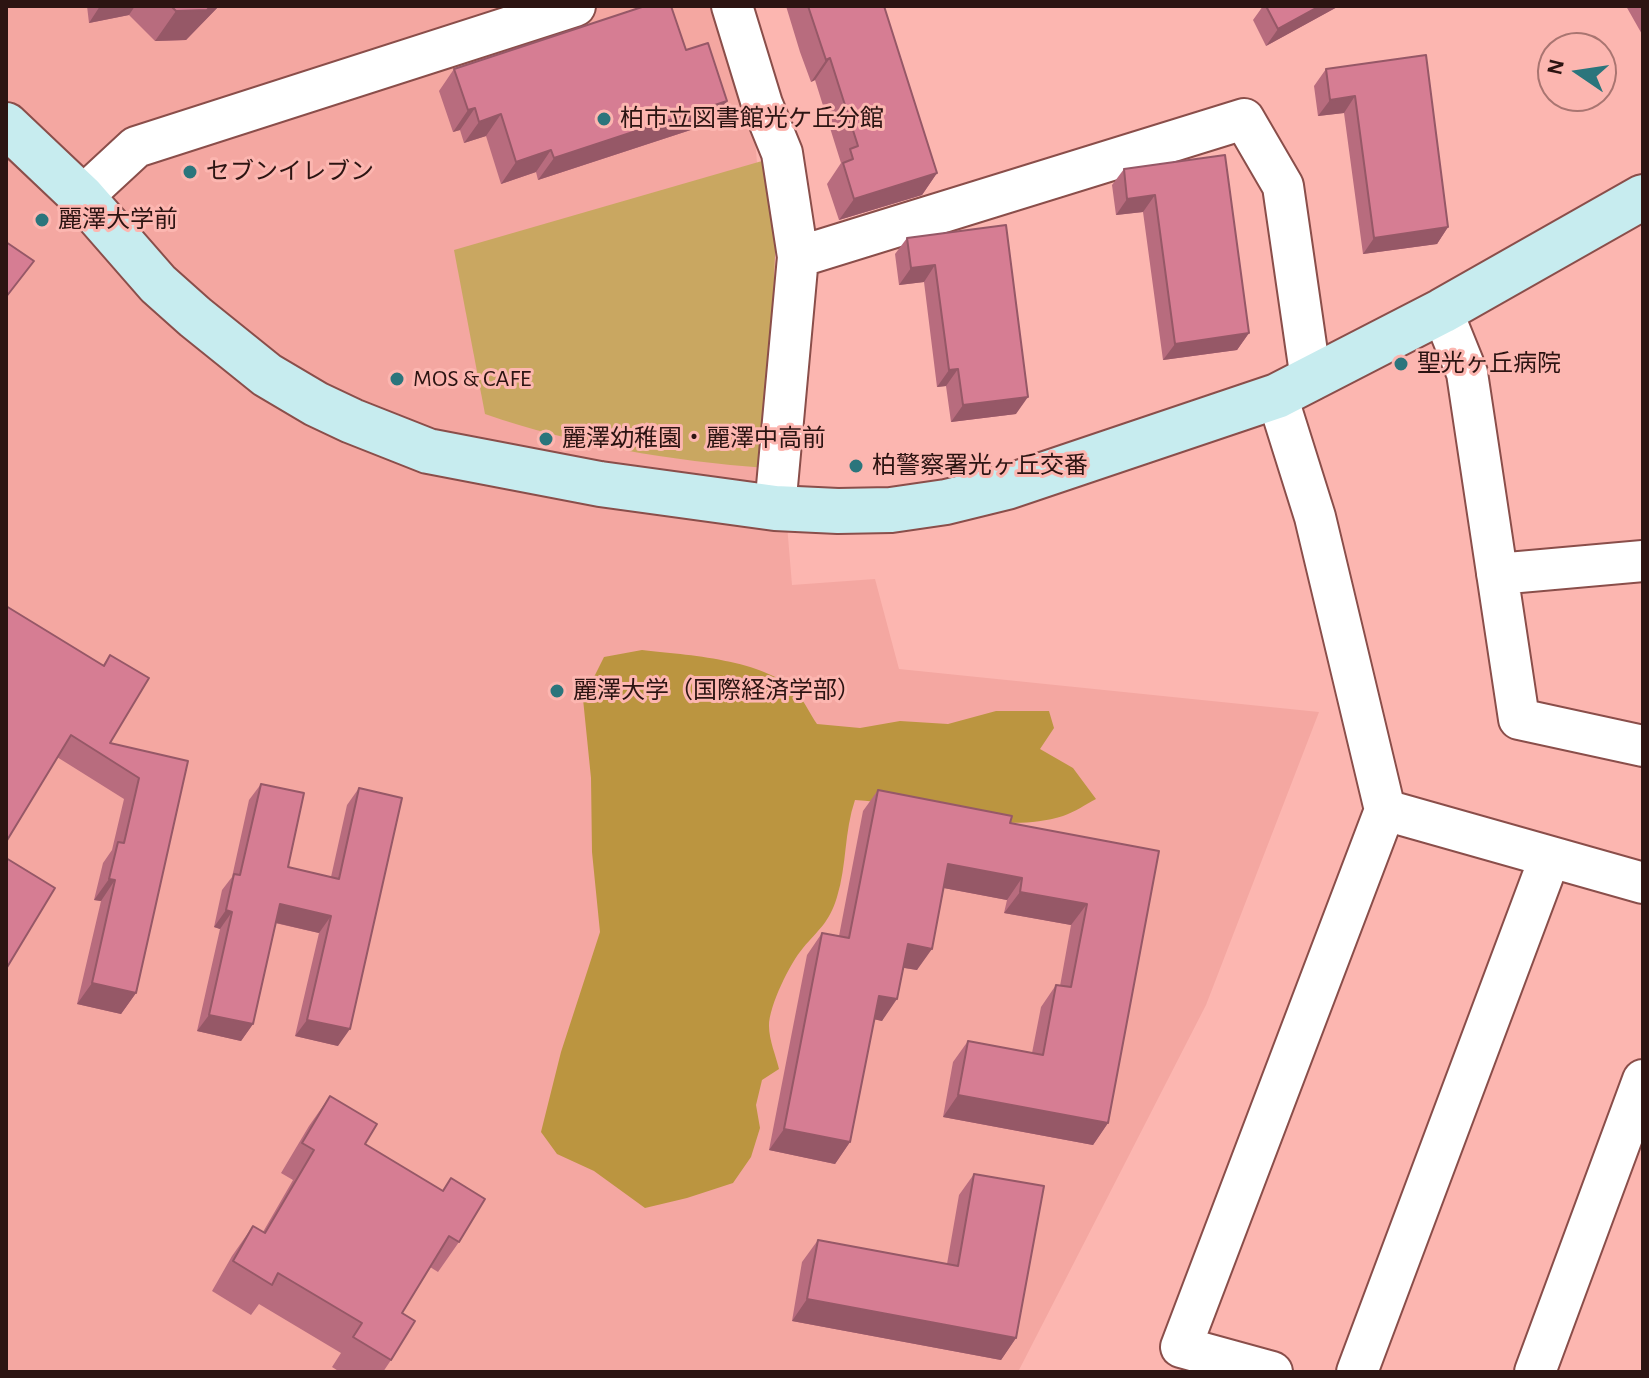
<!DOCTYPE html>
<html>
<head>
<meta charset="utf-8">
<style>
	body { margin:0 }
	#map { position:relative; width:1649px; height:1378px; overflow:hidden; background:#fcb6b0; font-family:"Alegreya Sans",sans-serif }
	canvas { display:block }
	.frame { position:absolute; inset:0; border:8px solid #2c1412; pointer-events:none }
	.north { position:absolute; left:1537px; top:32px; width:80px; height:80px; box-sizing:border-box; background:#fcb6b0; border:2px solid #a97571; border-radius:50%; rotate:283deg; font-size:22px; font-weight:700; line-height:32px; text-align:center; color:#2c1412 }
	.north::after { content:''; display:block; margin:auto; width:28px; height:36px; background:#2b757c; clip-path:polygon(50% 0,100% 100%,50% 72%,0 100%) }
</style>
</head>
<body>
<div id="map">
<canvas width="1649" height="1378"></canvas>
<div class="frame"></div>
<div class="north">N</div>
</div>
<script>
const ctx = document.querySelector('canvas').getContext('2d');
ctx.lineJoin = 'round';
function fillPath(path, color) {
  ctx.fillStyle = color;
  ctx.fill(path, 'evenodd');
}
function strokePath(path, color, width, dash) {
  ctx.strokeStyle = color;
  ctx.lineWidth = width;
  ctx.lineCap = dash ? 'butt' : 'round';
  ctx.setLineDash(dash || []);
  ctx.stroke(path);
}
function drawText(font, color, halo, rows, align = 'center') {
  ctx.font = font + ' "Alegreya Sans","Noto Sans JP",sans-serif';
  ctx.lineWidth = 6;
  ctx.setLineDash([]);
  ctx.textBaseline = 'middle';
  ctx.strokeStyle = halo;
  ctx.fillStyle = color;
  for (const [text, x, y, turn = 0] of rows) {
    ctx.save();
    ctx.translate(x, y);
    ctx.rotate((+turn || 0) * Math.PI / 180);
    ctx.textAlign = isNaN(turn) ? turn : align;
    if (halo) ctx.strokeText(text, 0, 0);
    ctx.fillText(text, 0, 0);
    ctx.restore();
  }
}
fillPath(new Path2D(`
	M6,6H744L792,585L875,579L899,669L1319,712L1206,1005L1018,1372H6Z`), '#f4a7a1');
fillPath(new Path2D(`
	M762,161L776,233L766,468C671,461 575,445 485,414L454,250Z`), '#c9a761');
fillPath(new Path2D(`
	M642,650C686,655 766,659 797,693C805,702 810,714 817,724L860,728L900,721L948,724L996,711H1049L1054,728L1040,749L1073,768L1096,799C1086,804 1075,812 1063,816C994,837 925,803 855,800C844,832 847,865 837,897C829,923 819,929 803,948C790,963 769,1006 769,1026C769,1040 776,1056 779,1069L762,1080L756,1105L760,1128L751,1157L733,1183L687,1198L645,1208L594,1171L557,1154L541,1132L561,1052L600,932L592,852L591,778L583,699L604,657Z`), '#bb9540');
const street = new Path2D(`
	M732,6L762,104L782,153L798,257L775,508
	M82,197L136,147L575,6
	M798,257L1244,119L1283,186L1311,380
	M1442,311L1467,373L1519,719L1643,746
	M1497,574L1643,561
	M1385,810L1643,883
	M1272,1372L1181,1347L1385,810L1315,517L1277,396
	M1357,1372L1550,857
	M1535,1372L1643,1080`);
const secondary = new Path2D(`
	M6,125L82,197L158,284L195,317L267,375L316,404L352,421L428,451L600,484L775,508L838,511L891,510L946,502L1007,487L1277,396L1442,311L1643,197`);
strokePath(street, '#8a4e4a', 44);
strokePath(secondary, '#8a4e4a', 48);
strokePath(street, '#fff', 40);
strokePath(secondary, '#c7ecef', 44);
fillPath(new Path2D(`
	M87,6H219L186,40L155,41L129,15L89,23Z
	M786,6H884L937,173L922,195L839,220L827,184L841,163L815,80L811,82L800,52Z
	M1263,6H1339L1266,46L1253,20Z
	M1626,6H1643V36Z
	M686,50L727,101L712,123L538,180L536,172L501,184L486,136L464,143L460,130L453,132L439,91L454,69Z
	M1426,55L1448,227L1437,244L1363,254L1344,113L1318,116L1314,86L1326,69Z
	M1225,155L1249,333L1237,350L1163,360L1143,212L1116,215L1112,185L1124,169Z
	M1006,225L1016,414L951,422L946,386L937,387L924,282L899,285L895,254L907,238Z
	M110,655V743L188,761L136,993L121,1014L77,1004L101,901L94,900L103,863L112,850L124,799L57,757L103,665Z
	M261,784L288,867L331,877L347,805L359,788L338,1046L295,1036L319,933L275,923L253,1024L241,1041L197,1031L220,929L214,927L222,890L232,877L249,800Z
	M878,790L1010,823L1159,851L1108,1123L1093,1145L943,1117L953,1062L968,1041L1032,1053L1041,1007L1056,985L1060,986L1071,925L1004,913L1007,900L944,888L917,970L904,968L882,1021L874,1019L850,1142L835,1164L769,1150L807,955L822,933L839,936L863,811Z
	M330,1096L365,1144L442,1191L451,1178L459,1242L438,1272L430,1267L402,1313L391,1360L383,1372H340L332,1367L341,1353L259,1304L251,1315L212,1291L232,1256L253,1226L263,1232L293,1180L281,1173L309,1126Z
	M974,1174L1016,1338L1001,1360L792,1321L802,1262L818,1240L947,1264L959,1195Z`), '#b86c7e');
fillPath(new Path2D(`
	M100,6H135L129,15L89,23Z
	M211,6H219L186,40L155,41L176,11Z
	M1320,6H1339L1266,46L1278,29Z
	M830,58L815,80L811,82L826,60Z
	M1355,96L1344,113L1318,116L1330,100Z
	M727,101L712,123L538,180L554,158Z
	M475,108L460,130L453,132L468,110Z
	M501,114L486,136L464,143L479,122Z
	M551,150L536,172L501,184L516,162Z
	M937,173L922,195L839,220L854,199Z
	M1155,195L1143,212L1116,215L1127,199Z
	M1448,227L1437,244L1363,254L1374,238Z
	M935,265L924,282L899,285L911,268Z
	M1249,333L1237,350L1163,360L1175,344Z
	M958,369L946,386L937,387L949,370Z
	M1028,397L1016,414L951,422L963,405Z
	M948,864L1022,878L1007,900L933,886Z
	M109,879L115,880L101,901L94,900Z
	M1020,892L1087,904L1071,925L1004,913Z
	M280,904L331,916L319,933L268,921Z
	M226,910L232,912L220,929L214,927Z
	M908,944L932,949L917,970L893,966Z
	M92,983L136,993L121,1014L77,1004Z
	M879,996L897,999L882,1021L864,1017Z
	M209,1015L253,1024L241,1041L197,1031Z
	M307,1020L350,1029L338,1046L295,1036Z
	M958,1095L1108,1123L1093,1145L943,1117Z
	M784,1129L850,1142L835,1164L769,1150Z
	M807,1299L1016,1338L1001,1360L792,1321Z`), '#965867');
const building = new Path2D(`
	M171,6H211L207,10L176,11Z
	M645,6H671L686,50L708,43L727,101L554,158L551,150L516,162L501,114L479,122L475,108L468,110L454,69Z
	M808,6H884L937,173L854,199L843,163L853,159L850,149L858,146L830,58L826,60Z
	M1266,6H1320L1278,29Z
	M1426,55L1448,227L1374,238L1355,96L1330,100L1326,69Z
	M1225,155L1249,333L1175,344L1155,195L1127,199L1124,169Z
	M1006,225L1028,397L963,405L958,369L949,370L935,265L911,268L907,238Z
	M6,242L34,261L6,297Z
	M6,606L104,666L110,655L149,678L110,743L188,761L136,993L92,983L115,880L109,879L118,842L124,843L139,778L71,735L6,842Z
	M261,784L304,793L288,867L339,879L359,788L402,798L350,1029L307,1020L331,916L280,904L253,1024L209,1015L232,912L226,910L234,874L240,875Z
	M878,790L1012,816L1010,823L1159,851L1108,1123L958,1095L968,1041L1043,1055L1056,985L1071,987L1087,904L1020,892L1022,878L948,864L932,949L908,944L897,999L879,996L850,1142L784,1129L822,933L849,938Z
	M6,858L55,888L6,969Z
	M330,1096L377,1124L365,1144L443,1191L451,1178L485,1199L459,1242L449,1236L402,1313L415,1321L391,1360L353,1337L362,1323L278,1273L272,1285L233,1261L253,1226L265,1233L314,1150L302,1143Z
	M974,1174L1044,1186L1016,1338L807,1299L818,1240L958,1266Z`);
fillPath(building, '#d67d93');
strokePath(building, '#965867', 2);
for (const [x, y, r, color] of [
	[604,119,8,"#2b757c"],
	[190,172,8,"#2b757c"],
	[42,220,8,"#2b757c"],
	[1401,364,8,"#2b757c"],
	[397,379,8,"#2b757c"],
	[546,439,8,"#2b757c"],
	[856,466,8,"#2b757c"],
	[557,691,8,"#2b757c"]
]) {
  const dot = new Path2D();
  dot.arc(x, y, r, 0, 2 * Math.PI);
  ctx.fillStyle = color;
  ctx.fill(dot);
  strokePath(dot, '#fcb6b0', 3);
}
drawText('24px', '#2c1412', '#fcb6b0', [
	["柏市立図書館光ケ丘分館",620,119],
	["セブンイレブン",206,172],
	["麗澤大学前",58,220],
	["聖光ヶ丘病院",1417,364],
	["MOS & CAFE",413,379],
	["麗澤幼稚園・麗澤中高前",562,439],
	["柏警察署光ヶ丘交番",872,466],
	["麗澤大学（国際経済学部）",573,691]
], 'left');
</script>
</body>
</html>
